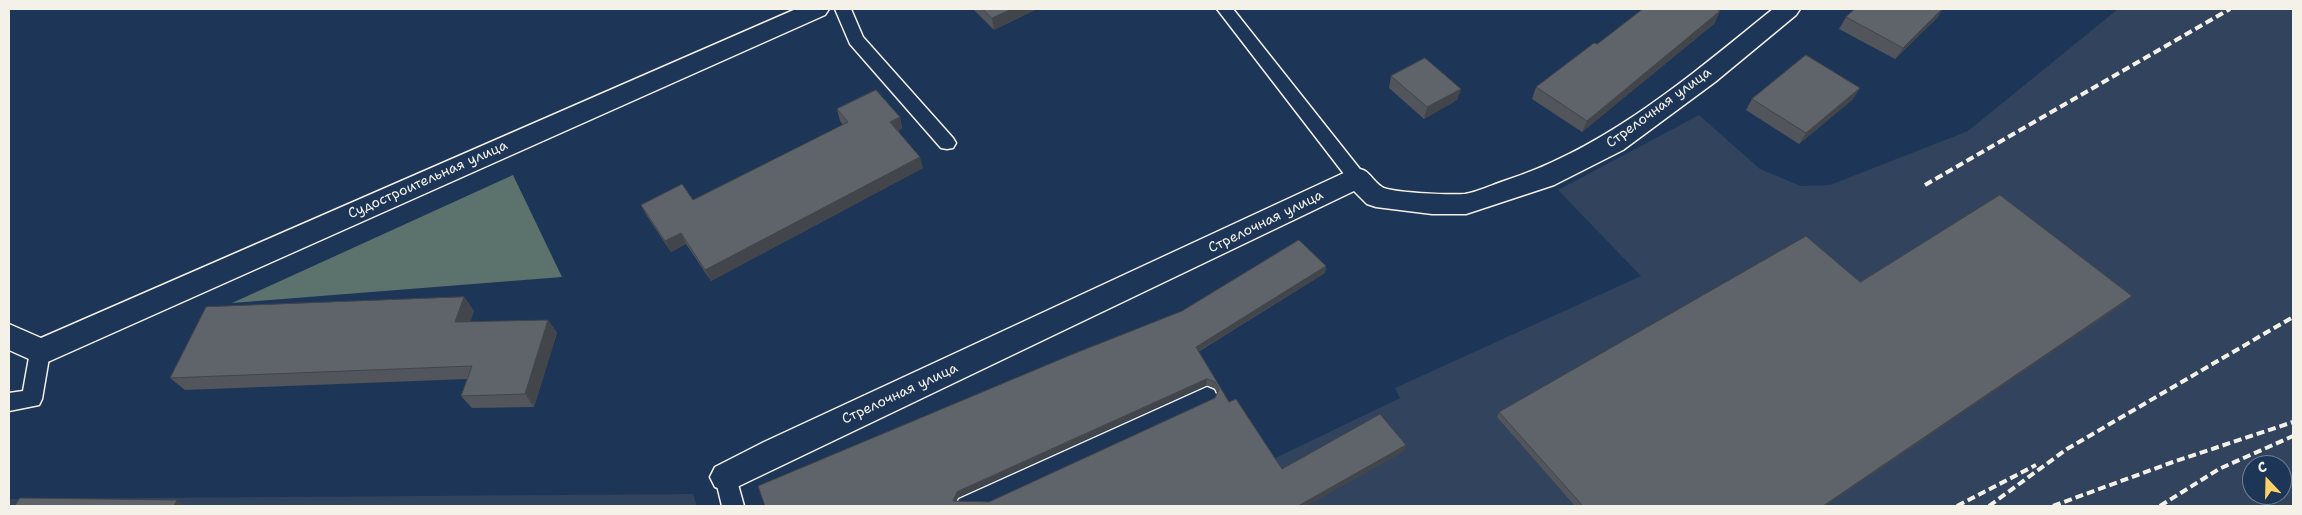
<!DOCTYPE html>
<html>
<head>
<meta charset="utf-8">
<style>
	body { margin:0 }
	#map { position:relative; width:2302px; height:515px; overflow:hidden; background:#1d3557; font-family:"Shantell Sans",sans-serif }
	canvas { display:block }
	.frame { position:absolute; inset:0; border:10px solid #f4f1e8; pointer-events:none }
	.north { position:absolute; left:2242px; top:455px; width:50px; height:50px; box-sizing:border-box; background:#1d3557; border:1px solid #738091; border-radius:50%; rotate:339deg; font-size:14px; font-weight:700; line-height:20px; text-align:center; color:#f4f1e8 }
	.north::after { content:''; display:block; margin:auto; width:18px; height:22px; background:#ffd166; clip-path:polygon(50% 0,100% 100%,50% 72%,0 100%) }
</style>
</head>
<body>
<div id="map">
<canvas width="2302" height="515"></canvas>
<div class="frame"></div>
<div class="north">С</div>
</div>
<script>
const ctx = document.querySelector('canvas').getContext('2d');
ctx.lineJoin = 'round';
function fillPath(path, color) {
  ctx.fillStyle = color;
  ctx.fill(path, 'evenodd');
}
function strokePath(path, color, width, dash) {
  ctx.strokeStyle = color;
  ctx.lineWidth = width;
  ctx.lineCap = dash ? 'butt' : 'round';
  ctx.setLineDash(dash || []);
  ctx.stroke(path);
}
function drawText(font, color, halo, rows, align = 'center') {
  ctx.font = font + ' "Shantell Sans",sans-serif';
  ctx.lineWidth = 4;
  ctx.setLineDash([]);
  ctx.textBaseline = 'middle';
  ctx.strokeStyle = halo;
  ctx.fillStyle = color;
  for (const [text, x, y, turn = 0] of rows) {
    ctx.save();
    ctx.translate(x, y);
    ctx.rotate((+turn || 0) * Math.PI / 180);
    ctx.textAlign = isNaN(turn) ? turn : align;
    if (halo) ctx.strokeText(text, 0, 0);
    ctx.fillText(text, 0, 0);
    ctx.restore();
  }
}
fillPath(new Path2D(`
	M2118,9H2293V506H1134L1186,501L1400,398L1395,388L1641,276L1558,190L1699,115L1760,169L1801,186L1830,185L1968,131ZM2252,465H2282V495H2252Z
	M693,494L697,506H9V499Z`), '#31435d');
fillPath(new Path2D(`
	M513,175L562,277L232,303Z`), '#5b726d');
const lane = new Path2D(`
	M835,9H851L863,37L953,138L956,143L953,148L947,149L941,148L850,44Z
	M1217,9H1233L1363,173L1366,178L1363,183L1357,185L1351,183Z
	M40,344L47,346L50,352L42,399L39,405L9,411V393L23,391L30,352L33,346Z
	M1207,387L1214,390L1217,396L1214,402L989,506H956L959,499Z
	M726,467L734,470L744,506H722L715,477L718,470Z`);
const street = new Path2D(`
	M796,9H829L825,15L50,361L40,364L9,350V324L41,338Z
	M1773,9H1800L1796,15L1715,82L1623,150L1554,185L1466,214H1432L1376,207L1367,204L1354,191L737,487L726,491L715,487L710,477L715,467L764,442L1348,171C1368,164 1368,177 1382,187C1391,193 1451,195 1465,194C1477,192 1492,185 1504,181C1607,148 1690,76 1773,9Z`);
strokePath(lane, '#f4f1e8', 3);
strokePath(street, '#f4f1e8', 3);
fillPath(lane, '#1d3557');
fillPath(street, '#1d3557');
strokePath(new Path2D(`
	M1925,185L2230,9
	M1957,506L2036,465
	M1989,506L2067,449L2293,317
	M2053,506L2173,462L2293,422
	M2160,506L2219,469L2293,436`), '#f4f1e8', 4, [8, 4]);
fillPath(new Path2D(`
	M973,9H1037L994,30Z
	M1846,17H1938L1895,59L1839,29Z
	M1715,23L1582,132L1532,99L1536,87L1597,44Z
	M1391,76L1461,89L1457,100L1424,119L1389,88Z
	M1860,88L1852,100L1799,144L1746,110L1752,99Z
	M837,109L900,117L902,128L898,131L923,168L711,281L686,244L671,252L647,216L641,205L693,200L843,125L840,121Z
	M1326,266L1325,273L1198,352L1229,402L1282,469L1406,445L1404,451L1306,506H765ZM1206,385L1215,388L1217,393L1215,398L989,502L956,501L958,497Z
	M464,297L474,311L470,322L548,320L557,333L534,407L472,408L461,396L467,379L185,390L170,378Z
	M2126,302L1825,506H1575L1497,417L1499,412Z`), '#52555b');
fillPath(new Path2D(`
	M1012,9H1037L994,30L992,18Z
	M1942,9H1943L1938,17L1895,59L1903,48Z
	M1720,11L1715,23L1582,132L1587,121Z
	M1860,88L1852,100L1799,144L1806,133Z
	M1461,89L1457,100L1424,119L1427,107Z
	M900,117L902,128L893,133L890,122Z
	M920,157L923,168L711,281L705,270Z
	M681,233L686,244L671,252L665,241Z
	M1326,266L1325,273L1195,353L1196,347Z
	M2132,296L2126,302L1825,506H1823Z
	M464,297L474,311L466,335L455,322Z
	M548,320L557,333L534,407L525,394Z
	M1207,379L1206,385L958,497L954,506L953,501L957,492Z
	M1406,445L1404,451L1306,506H1298Z
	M177,500L186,506H174Z`), '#42454a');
const building = new Path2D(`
	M983,9H1012L992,18Z
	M1643,9H1716L1720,11L1587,121L1536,87L1594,43L1597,44Z
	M1855,9H1942L1903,48L1846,17Z
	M1806,55L1860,88L1806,133L1752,99Z
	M1425,58L1461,89L1427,107L1391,76Z
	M876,90L900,117L890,122L920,157L705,270L681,233L665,241L641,205L682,184L693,200L848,122L837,109Z
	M2000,195L2132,296L1823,506H1583L1499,412L1806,236L1860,282Z
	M1299,240L1326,266L1196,347L1229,402L1236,399L1282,469L1380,414L1406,445L1298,506H765L758,486L1073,354L1182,311ZM1207,379L1215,382L1219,389L1215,398L989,502L953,501L957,492Z
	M464,297L455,322L548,320L525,394L461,396L472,366L170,378L206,307Z
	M20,498L177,500L174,506H15Z`);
fillPath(building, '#5f636a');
strokePath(building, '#42454a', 1);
drawText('14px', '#f4f1e8', '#1d3557', [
	["Стрелочная улица",1659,108,-36],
	["Судостроительная улица",428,180,-24],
	["Стрелочная улица",1266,222,-26],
	["Стрелочная улица",900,394,-25]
]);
</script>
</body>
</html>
